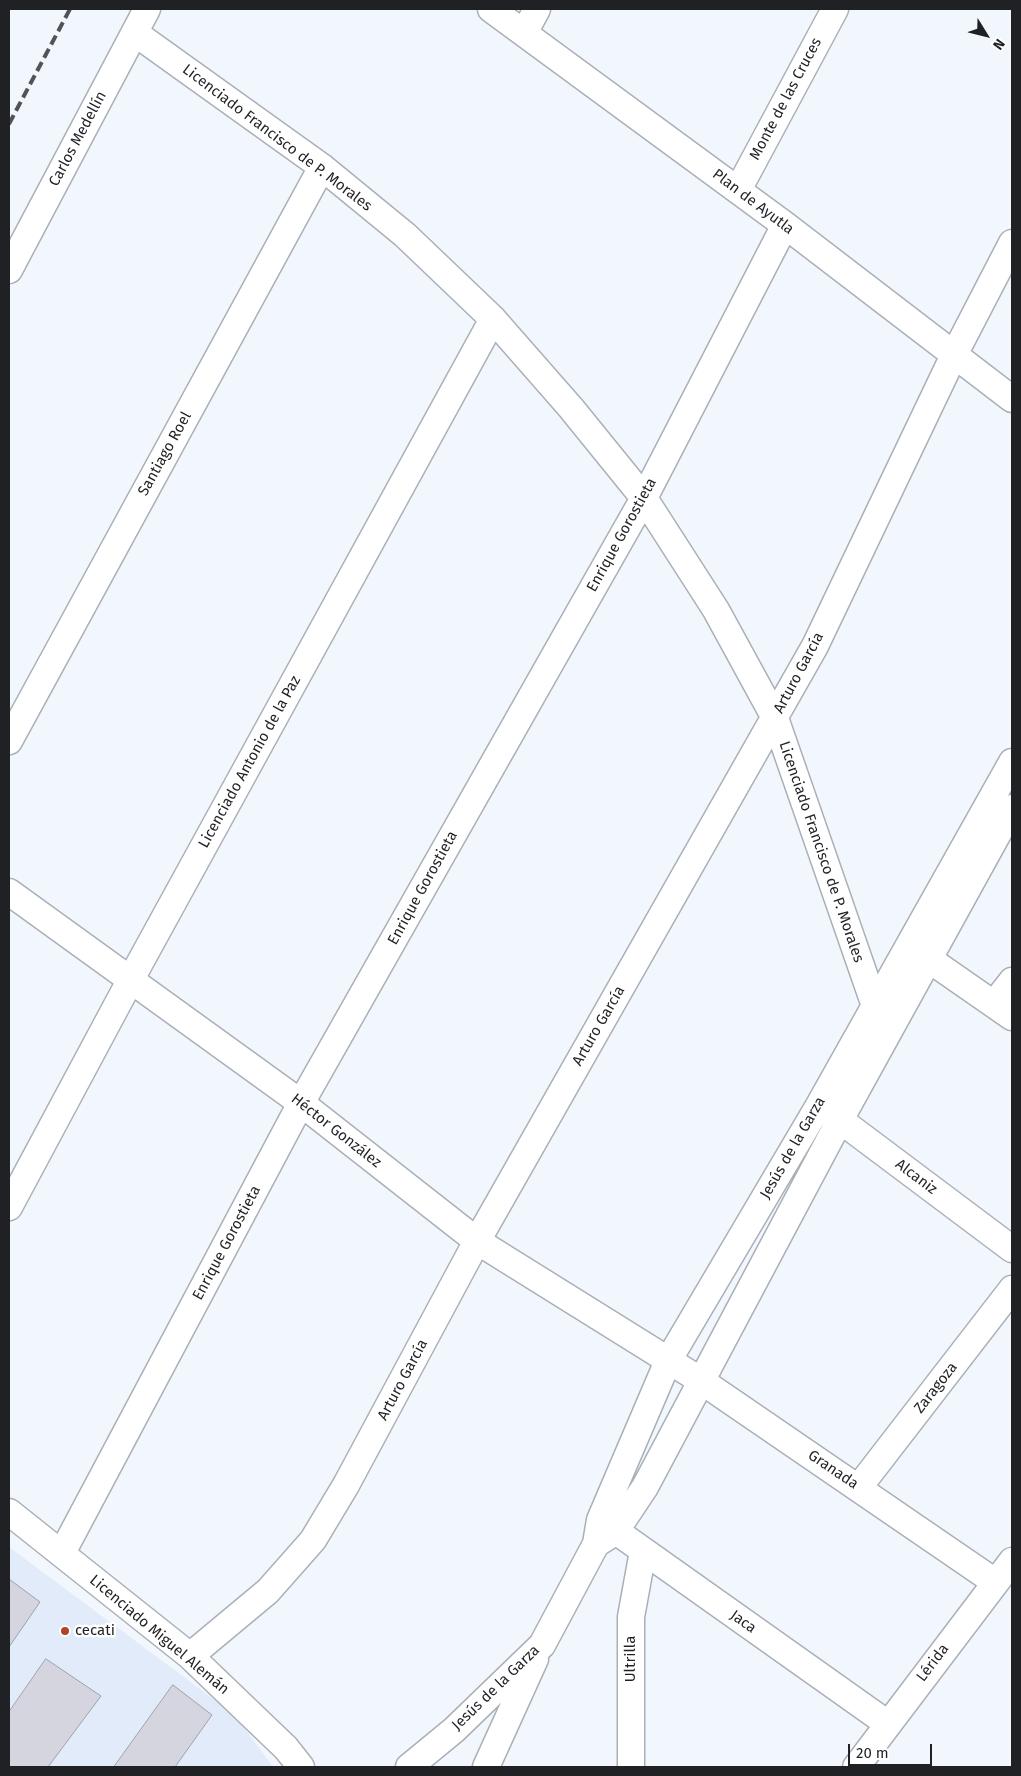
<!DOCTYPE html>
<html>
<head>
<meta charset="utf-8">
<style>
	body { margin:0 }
	#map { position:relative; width:1021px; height:1776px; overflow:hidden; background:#f2f7fd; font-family:"Fira Sans",sans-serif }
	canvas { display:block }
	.frame { position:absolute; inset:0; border:10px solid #1f2124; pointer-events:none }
	.north { position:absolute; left:961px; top:10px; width:50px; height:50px; -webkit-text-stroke:4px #fff; paint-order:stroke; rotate:126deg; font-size:14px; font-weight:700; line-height:20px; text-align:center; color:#1f2124 }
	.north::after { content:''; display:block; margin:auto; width:18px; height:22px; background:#1f2124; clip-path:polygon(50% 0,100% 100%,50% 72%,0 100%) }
	.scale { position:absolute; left:848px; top:1744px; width:84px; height:22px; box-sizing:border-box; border:2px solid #1f2124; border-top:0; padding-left:6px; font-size:15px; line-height:18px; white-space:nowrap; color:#1f2124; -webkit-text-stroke:4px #fff; paint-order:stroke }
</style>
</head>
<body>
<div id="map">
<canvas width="1021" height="1776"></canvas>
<div class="frame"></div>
<div class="north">N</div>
<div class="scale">20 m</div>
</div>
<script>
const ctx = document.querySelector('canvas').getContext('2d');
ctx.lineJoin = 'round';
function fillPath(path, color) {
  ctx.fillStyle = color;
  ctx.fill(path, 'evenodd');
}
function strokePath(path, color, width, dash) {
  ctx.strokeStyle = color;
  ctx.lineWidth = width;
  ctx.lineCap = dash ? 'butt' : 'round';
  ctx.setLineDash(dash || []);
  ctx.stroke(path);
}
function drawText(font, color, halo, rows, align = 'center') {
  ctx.font = font + ' "Fira Sans",sans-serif';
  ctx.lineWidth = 5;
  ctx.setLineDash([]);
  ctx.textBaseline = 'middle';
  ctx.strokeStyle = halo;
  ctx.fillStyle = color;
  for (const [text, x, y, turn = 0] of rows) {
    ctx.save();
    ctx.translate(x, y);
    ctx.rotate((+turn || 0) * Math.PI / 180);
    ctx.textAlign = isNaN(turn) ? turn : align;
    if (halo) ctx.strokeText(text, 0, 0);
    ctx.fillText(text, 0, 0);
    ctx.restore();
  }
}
fillPath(new Path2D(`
	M9,1547L235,1715L273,1767H9Z`), '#e1ebfa');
const building = new Path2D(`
	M9,1579L40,1602L9,1647Z
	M46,1659L101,1696L48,1767H9V1712Z
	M173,1685L212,1715L175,1767H114Z`);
fillPath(building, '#d5d5df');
strokePath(building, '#a1a1aa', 1);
const minor = new Path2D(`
	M491,9L785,225L1012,399
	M135,33L322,167L405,235L493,319L571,408L644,498L716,610L775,718L875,1006
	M524,33L537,9
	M738,190L835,9
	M9,270L147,9
	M9,741L322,167
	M9,892L301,1103L477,1241L700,1380L995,1582
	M930,960L1012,1017
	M994,1004L1012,981
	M826,1112L840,1120L1012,1249
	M9,1207L131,979L493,319
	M859,1487L1012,1289
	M9,1512L190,1656L286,1748L301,1767
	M603,1522L888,1724
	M596,1544L615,1532L645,1487L840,1120L1012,808
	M62,1553L301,1103L644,498L785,225
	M190,1656L268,1591L313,1540L346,1485L477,1241L815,646L954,355L1012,243
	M409,1767L454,1730L542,1645L596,1544L600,1520L668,1361L818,1107L1012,762
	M486,1767L535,1659
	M631,1767V1617L643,1551
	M856,1767L1012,1561`);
strokePath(minor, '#aab0b8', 29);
strokePath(minor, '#fff', 26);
strokePath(new Path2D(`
	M9,124L70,9`), '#515357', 4, [10, 5]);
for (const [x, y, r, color] of [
	[65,1631,5,"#ae4623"]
]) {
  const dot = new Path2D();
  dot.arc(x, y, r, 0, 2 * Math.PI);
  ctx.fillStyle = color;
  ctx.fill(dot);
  strokePath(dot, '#fff', 2);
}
drawText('15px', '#1f2124', '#fff', [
	["Monte de las Cruces",786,99,-62],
	["Licenciado Francisco de P. Morales",277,138,37],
	["Carlos Medellín",78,139,-62],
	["Plan de Ayutla",753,202,37],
	["Santiago Roel",165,454,-61],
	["Enrique Gorostieta",622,535,-61],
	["Arturo García",799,673,-62],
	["Licenciado Antonio de la Paz",250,762,-61],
	["Licenciado Francisco de P. Morales",821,852,71],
	["Enrique Gorostieta",423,888,-61],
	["Arturo García",599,1026,-60],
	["Héctor González",336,1131,38],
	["Jesús de la Garza",793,1148,-60],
	["Alcaniz",916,1177,37],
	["Enrique Gorostieta",227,1243,-62],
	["Arturo García",403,1380,-62],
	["Zaragoza",936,1388,-52],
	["Granada",833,1470,34],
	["Jaca",743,1622,35],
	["Licenciado Miguel Alemán",159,1635,40],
	["Ultrilla",631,1659,-90],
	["Lérida",933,1663,-53],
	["Jesús de la Garza",496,1688,-44]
]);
drawText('15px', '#1f2124', '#fff', [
	["cecati",75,1631]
], 'left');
</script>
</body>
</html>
